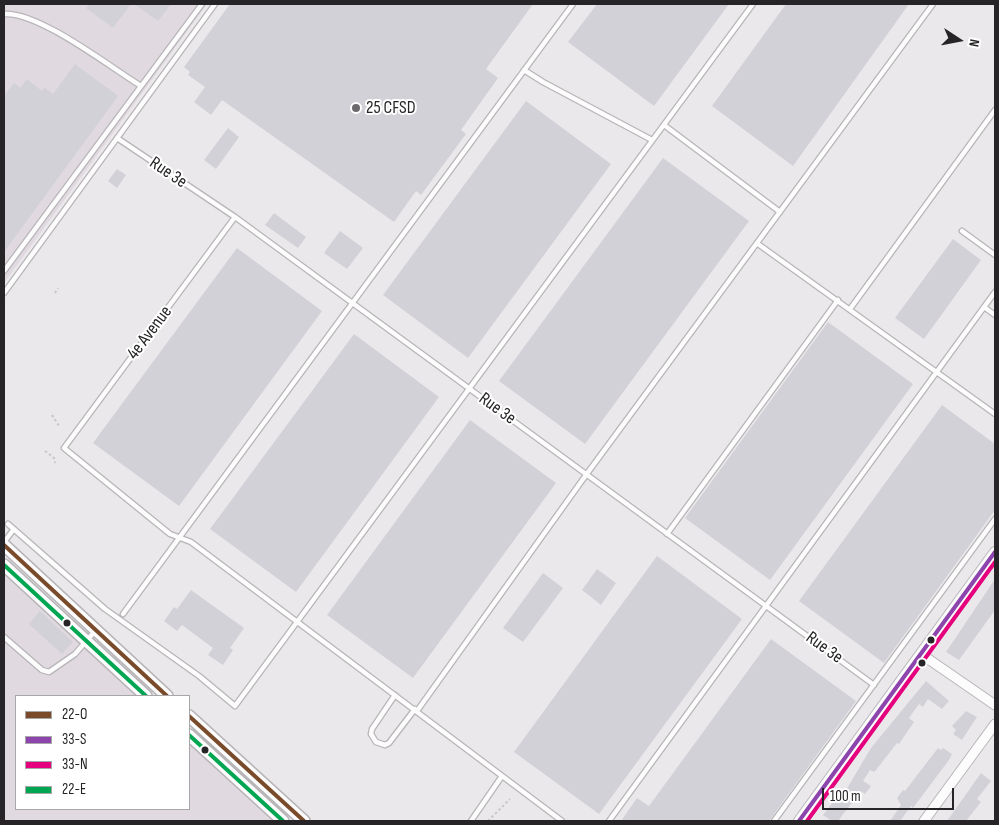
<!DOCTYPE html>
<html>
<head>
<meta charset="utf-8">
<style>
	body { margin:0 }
	#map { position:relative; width:999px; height:825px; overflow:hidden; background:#ebe8eb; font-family:"Sofia Sans Condensed",sans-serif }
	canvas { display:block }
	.frame { position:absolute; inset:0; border:5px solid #262426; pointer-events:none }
	.legend { position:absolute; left:15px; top:695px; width:175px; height:115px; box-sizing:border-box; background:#fff; border:1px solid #a8a7a8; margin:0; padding:6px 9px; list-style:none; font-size:15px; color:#262426 }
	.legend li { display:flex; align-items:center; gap:10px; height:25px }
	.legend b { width:25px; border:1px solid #a8a7a8 }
	.north { position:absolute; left:934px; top:15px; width:50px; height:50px; -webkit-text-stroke:4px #fff; paint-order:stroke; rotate:101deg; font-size:14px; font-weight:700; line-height:20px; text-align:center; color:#262426 }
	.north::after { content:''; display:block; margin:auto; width:18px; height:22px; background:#262426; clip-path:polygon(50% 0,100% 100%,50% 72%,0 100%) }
	.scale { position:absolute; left:822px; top:788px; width:132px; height:22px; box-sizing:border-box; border:2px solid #262426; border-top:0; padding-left:6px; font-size:15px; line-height:18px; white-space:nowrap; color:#262426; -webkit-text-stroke:4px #fff; paint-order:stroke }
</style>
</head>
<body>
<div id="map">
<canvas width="999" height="825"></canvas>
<div class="frame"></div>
<ul class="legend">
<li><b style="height:6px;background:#7a4b2a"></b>22-O</li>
<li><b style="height:6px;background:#8e44ad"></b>33-S</li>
<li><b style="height:6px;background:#e5007d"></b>33-N</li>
<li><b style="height:6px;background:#00a651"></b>22-E</li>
</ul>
<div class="north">N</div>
<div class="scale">100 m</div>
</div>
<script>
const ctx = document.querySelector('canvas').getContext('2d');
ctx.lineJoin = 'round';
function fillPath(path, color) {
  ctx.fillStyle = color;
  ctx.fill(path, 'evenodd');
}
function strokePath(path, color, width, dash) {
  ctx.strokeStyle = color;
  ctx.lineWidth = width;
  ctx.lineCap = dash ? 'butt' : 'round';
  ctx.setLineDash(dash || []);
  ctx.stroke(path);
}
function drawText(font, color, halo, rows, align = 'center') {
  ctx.font = font + ' "Sofia Sans Condensed",sans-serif';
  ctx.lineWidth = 4;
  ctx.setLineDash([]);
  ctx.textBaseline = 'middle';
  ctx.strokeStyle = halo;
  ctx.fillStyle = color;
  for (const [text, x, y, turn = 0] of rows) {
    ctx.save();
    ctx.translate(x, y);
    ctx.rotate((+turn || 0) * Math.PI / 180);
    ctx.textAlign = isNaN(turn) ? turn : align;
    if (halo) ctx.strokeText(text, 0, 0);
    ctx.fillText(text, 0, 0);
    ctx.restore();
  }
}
fillPath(new Path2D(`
	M4,4H207L4,283Z
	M4,568L143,696H16V809H189V739L278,821H4Z`), '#e0d9e0');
fillPath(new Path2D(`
	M89,4H131L113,28L86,8Z
	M134,4H171L158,21Z
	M230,4H533L486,69L498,78L461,130L466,134L421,195L416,191L394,222L222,100L211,115L194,102L205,87L188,75L190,72L184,67Z
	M597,4H729L654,106L568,42Z
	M786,4H909L793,166L712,106Z
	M75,64L118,96L4,252V96L14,83L20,88L27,79L42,91L44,87L53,94Z
	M526,101L611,164L468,358L383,295Z
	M228,128L239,137L216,169L204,160Z
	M663,158L749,221L585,444L499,381Z
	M117,169L126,175L117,188L108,181Z
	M274,213L306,237L298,248L265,225Z
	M340,231L363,248L347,269L324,253Z
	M953,239L981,260L924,339L895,318Z
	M237,248L322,311L179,506L93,443Z
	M828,322L913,384L770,580L685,518Z
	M354,334L439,397L296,592L210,529Z
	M942,405L995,444V510L884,663L799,601Z
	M470,420L556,483L413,678L327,615Z
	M657,556L742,619L599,814L514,752Z
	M597,569L616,583L601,605L582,590Z
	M543,573L563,588L523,642L503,628Z
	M995,579V610L959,660L946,652Z
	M191,590L244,628L230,648L233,650L223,665L208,655L213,648L182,625L177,631L164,621L174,607L177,609Z
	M40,611L73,642L62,654L29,624Z
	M771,639L856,701L769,821H621L637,798L649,806Z
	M926,681L949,701L942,709L928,699L923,707L919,704L909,718L914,722L899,744L897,743L876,770L874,772L870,770L863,781L871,786L865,794L861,791L838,821H832L823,815L840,793L846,790L871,748Z
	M966,711L977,717L962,740L953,734L956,730L952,726Z
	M938,748L941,750L943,748L952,754L949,760L913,808L911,806L900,821H890L901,805L897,798L903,790L905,791Z
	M981,773L991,781L977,799L981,802L966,821H947Z`), '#d3d1d8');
const service = new Path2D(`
	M4,14C38,11 110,67 141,86
	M524,70L543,82L652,140
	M664,125L780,212
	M117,138L235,217L874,685
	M235,217L64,448L170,534L191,542L562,821
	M962,231L995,255
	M758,244L995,414
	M4,271L202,4
	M4,293L215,4
	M984,307L995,315
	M850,309L995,110
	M8,524L105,609L199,676L235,706L753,4
	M667,534L838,300
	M4,542L14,529
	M123,614L573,4
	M4,637L42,670L49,672L75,654L96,630
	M395,695L372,729L371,734L376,742L385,745L389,743L415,709
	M417,711L586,475L933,4
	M471,821L502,776
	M609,821L995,292
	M774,821L995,519`);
const minor = new Path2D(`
	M921,654L995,705
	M924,821L995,724`);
const tertiary = new Path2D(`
	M799,821L995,552`);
const secondary = new Path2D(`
	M4,545L167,696
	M4,565L146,696
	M189,716L304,821
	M189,735L283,821`);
strokePath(service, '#b8b5b8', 7);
strokePath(minor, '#b8b5b8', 11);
strokePath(tertiary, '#b8b5b8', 12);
strokePath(secondary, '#b8b5b8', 14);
strokePath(new Path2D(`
	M55,293L58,288
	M52,415L59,426
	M45,451L54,458L55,463
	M488,821L510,799`), '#c8c7c8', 2, [2.5, 2.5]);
strokePath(service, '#fcfcfc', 4.5);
strokePath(minor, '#fcfcfc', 9);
strokePath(tertiary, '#fcfcfc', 10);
strokePath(secondary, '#fcfcfc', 11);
strokePath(new Path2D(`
	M4,545L167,696
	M189,716L304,821`), '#7a4b2a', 4);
strokePath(new Path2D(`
	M799,821L995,552`), '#8e44ad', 4);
strokePath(new Path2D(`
	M807,821L995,562`), '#e5007d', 4);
strokePath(new Path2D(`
	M4,565L146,696
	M189,735L283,821`), '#00a651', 4);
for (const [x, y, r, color] of [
	[356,108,5,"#6b696b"],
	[67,623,4.5,"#262426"],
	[931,640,4.5,"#262426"],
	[922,663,4.5,"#262426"],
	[205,750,4.5,"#262426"]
]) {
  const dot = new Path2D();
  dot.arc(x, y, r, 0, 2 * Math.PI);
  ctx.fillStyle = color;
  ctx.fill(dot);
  strokePath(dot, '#fff', 2);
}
drawText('18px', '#262426', '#fff', [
	["25 CFSD",366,108]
], 'left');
drawText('18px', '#262426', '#fff', [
	["Rue 3e",168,173,34],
	["4e Avenue",150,333,-53],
	["Rue 3e",497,409,36],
	["Rue 3e",824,648,36]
]);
</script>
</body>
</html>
